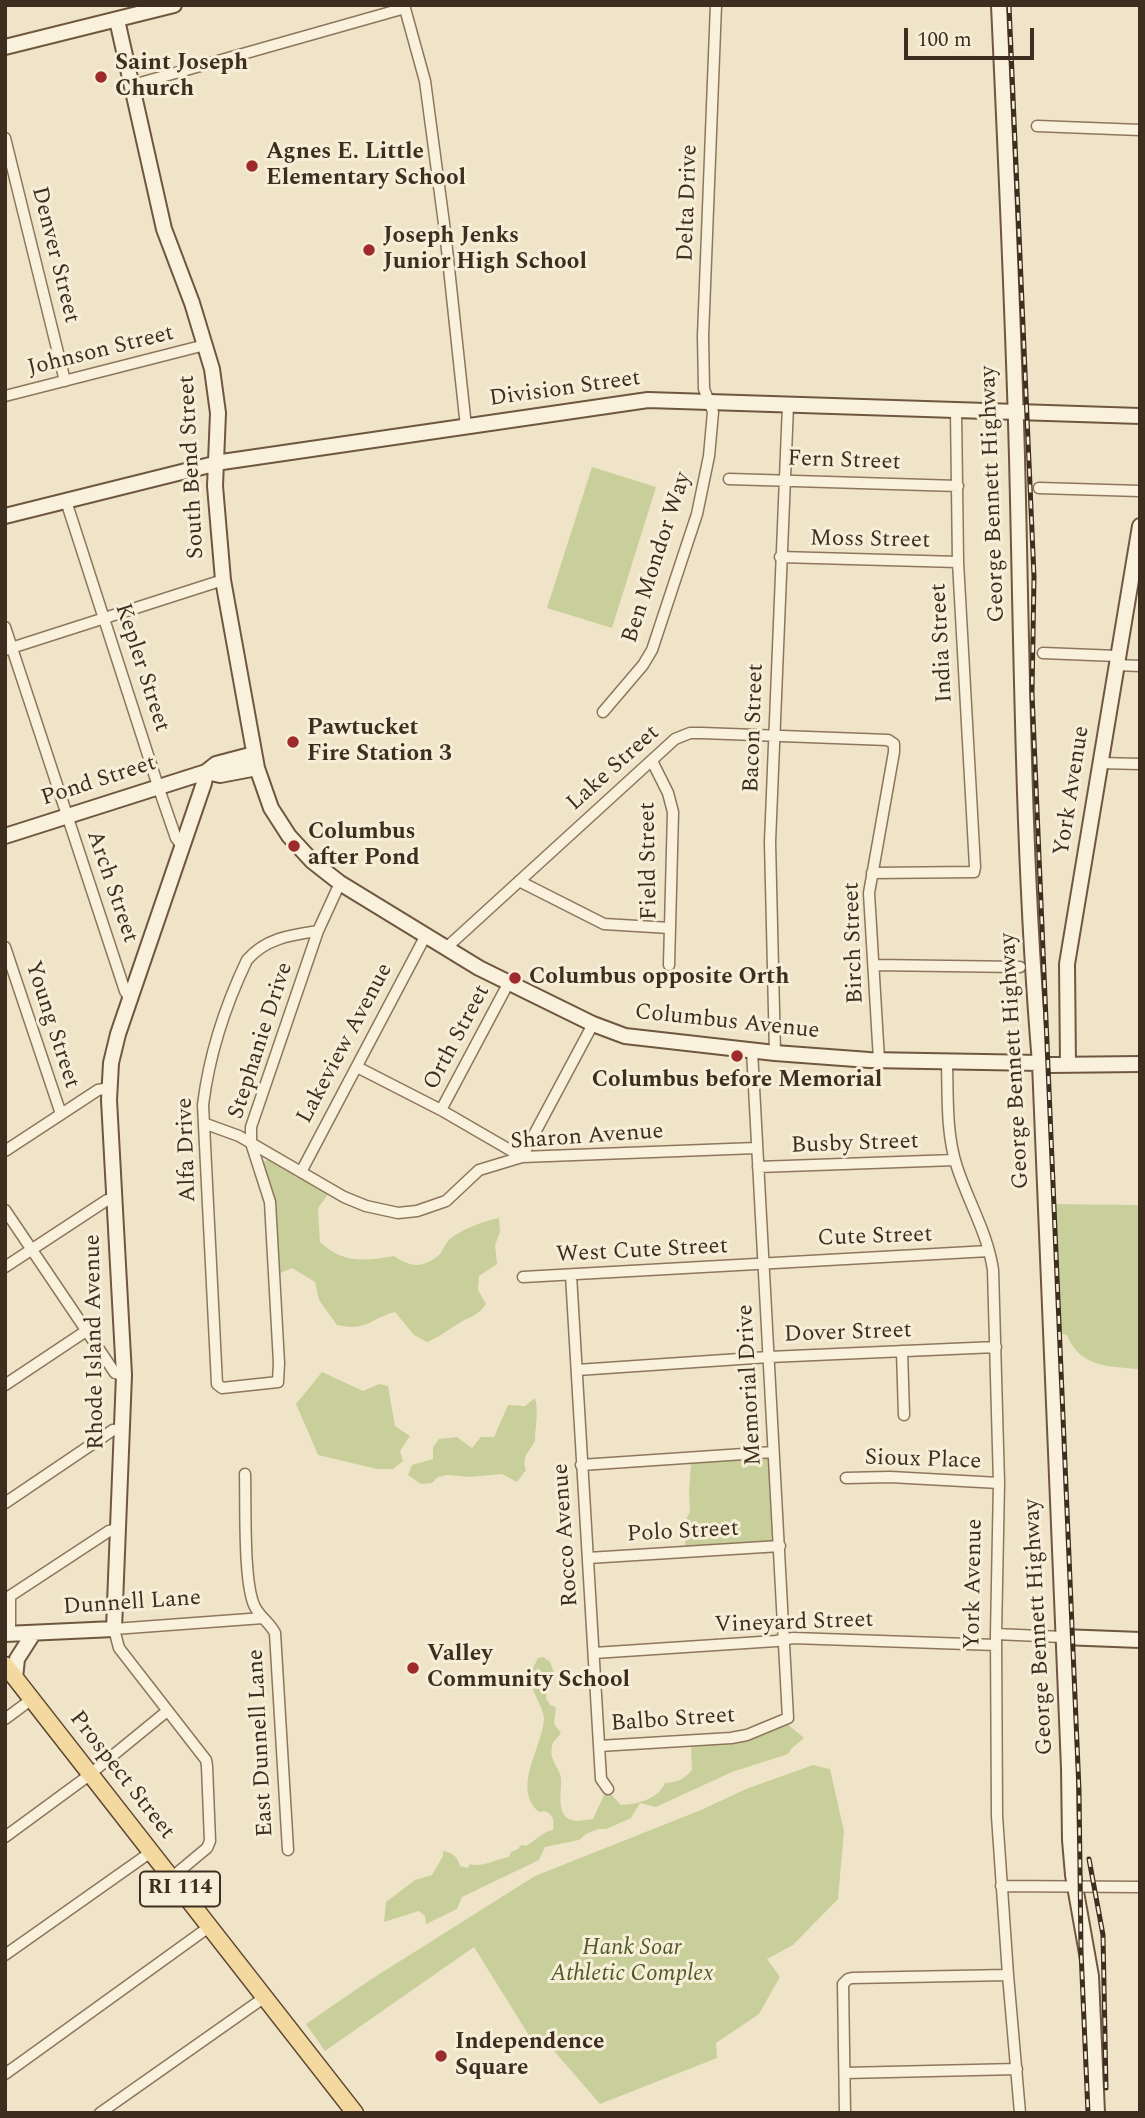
<!DOCTYPE html>
<html>
<head>
<meta charset="utf-8">
<style>
	body { margin:0 }
	#map { position:relative; width:1145px; height:2118px; overflow:hidden; background:#f0e4c8; font-family:Spectral,serif }
	canvas { display:block }
	.frame { position:absolute; inset:0; border:7px solid #3d2e20; pointer-events:none }
	.scale { position:absolute; left:904px; top:28px; width:130px; height:32px; box-sizing:border-box; border:4px solid #3d2e20; border-top:0; padding-left:9px; font-size:21px; line-height:24px; white-space:nowrap; color:#3d2e20; -webkit-text-stroke:5px #f7eed8; paint-order:stroke }
</style>
</head>
<body>
<div id="map">
<canvas width="1145" height="2118"></canvas>
<div class="frame"></div>
<div class="scale">100 m</div>
</div>
<script>
const ctx = document.querySelector('canvas').getContext('2d');
ctx.lineJoin = 'round';
function fillPath(path, color) {
  ctx.fillStyle = color;
  ctx.fill(path, 'evenodd');
}
function strokePath(path, color, width, dash) {
  ctx.strokeStyle = color;
  ctx.lineWidth = width;
  ctx.lineCap = dash ? 'butt' : 'round';
  ctx.setLineDash(dash || []);
  ctx.stroke(path);
}
function drawText(font, color, halo, rows, align = 'center') {
  ctx.font = font + ' Spectral,serif';
  ctx.lineWidth = 6;
  ctx.setLineDash([]);
  ctx.textBaseline = 'middle';
  ctx.strokeStyle = halo;
  ctx.fillStyle = color;
  for (const [text, x, y, turn = 0] of rows) {
    ctx.save();
    ctx.translate(x, y);
    ctx.rotate((+turn || 0) * Math.PI / 180);
    ctx.textAlign = isNaN(turn) ? turn : align;
    if (halo) ctx.strokeText(text, 0, 0);
    ctx.fillText(text, 0, 0);
    ctx.restore();
  }
}
fillPath(new Path2D(`
	M592,467L656,487L612,628L547,608Z
	M273,1157L332,1189L318,1208L320,1242C343,1264 366,1261 394,1256C410,1267 422,1269 439,1255C443,1251 444,1245 448,1241C457,1231 486,1220 499,1218L500,1232L495,1245L497,1264L479,1276L478,1290L486,1304C479,1316 468,1317 458,1324C446,1331 440,1337 427,1342L414,1335L395,1312C371,1318 367,1332 337,1325L319,1300L315,1282L292,1268L278,1274L261,1163Z
	M1046,1204L1140,1205V1369C1110,1367 1079,1367 1067,1335L1051,1332Z
	M322,1372L363,1391L379,1384L388,1386L395,1426L410,1436L400,1451L403,1461L393,1469H377L318,1455L296,1404Z
	M535,1398C539,1413 535,1426 535,1441C530,1451 521,1456 526,1470L517,1482L502,1474L470,1477L447,1475L438,1477L432,1483L421,1484L408,1475L412,1465L433,1459V1447L439,1439L457,1437L472,1448L481,1437H494L508,1405L525,1406Z
	M775,1456L779,1553L686,1556L684,1523L690,1512L689,1494L691,1462Z
	M543,1657L550,1662L556,1677L548,1687L546,1698L550,1705L556,1707L554,1724L561,1733C558,1738 553,1740 552,1746C549,1761 559,1766 561,1778C562,1789 557,1808 566,1817C572,1823 584,1820 593,1819L604,1795L609,1792L621,1805C638,1804 658,1799 665,1783C678,1782 683,1780 692,1770L691,1744L785,1722L804,1738L791,1749L788,1754L732,1772L656,1807L640,1803L631,1818L606,1829H598L586,1834L579,1840L545,1847L539,1860L462,1897L457,1909L426,1924L425,1916L419,1911L384,1922L386,1902L415,1880L432,1875L443,1856V1851C452,1853 457,1855 460,1866L468,1868L470,1864C482,1868 496,1859 509,1857L511,1852L518,1849L521,1845L526,1846L546,1832L553,1830C554,1821 554,1815 545,1811L539,1812C511,1788 543,1747 544,1718C544,1710 531,1688 528,1678L538,1658Z
	M813,1765L830,1769L844,1831L838,1899L793,1945L767,1959L780,1977L759,2014L716,2043L717,2058L600,2104L548,2044L538,2050L474,1947L325,2051L306,2024L370,1980L535,1876L701,1810L746,1789Z`), '#c9cf9b');
const street = new Path2D(`
	M404,5L425,81L445,231L466,427
	M133,85L405,8
	M1037,126L1140,130
	M5,138L65,381
	M5,396L205,345
	M729,479L958,486
	M1039,488L1140,491
	M66,501L158,786L176,838L182,846
	M780,557L958,562
	M5,627L125,991L130,999
	M5,650L223,580
	M1043,653L1117,656
	M1116,665L1140,666
	M603,712L643,665L652,650L697,514L709,456L713,412L704,389L703,336L716,5
	M652,761L668,793L673,812L669,965
	M1100,763L1140,764
	M872,873L974,872L975,867L958,562L956,411
	M519,881L604,924L670,928
	M318,931C291,935 266,938 247,960C226,1004 209,1056 203,1105L217,1384L222,1388L278,1382L279,1363L270,1202L251,1143V1127L318,931L340,883
	M5,947L61,1114
	M446,948L675,739L690,733H702L888,740L894,744V752L869,893L879,1060
	M874,965L1020,967
	M775,1053L770,842L788,405
	M947,1063C948,1097 946,1134 957,1167C968,1201 988,1234 993,1270L999,1483L996,1634L997,1816L1008,1975L1020,2113
	M357,1067L441,1110L522,1157L593,1024
	M441,1110L508,984
	M206,1124L239,1136L344,1197L366,1206L398,1213L417,1211L446,1201L479,1170L522,1157L756,1148
	M5,1151L98,1090L109,1088
	M758,1167L955,1160
	M301,1172L426,935
	M5,1210L115,1373L124,1375
	M5,1267L107,1200L115,1198
	M571,1275L601,1779L608,1789
	M523,1277L989,1251
	M902,1351L904,1415
	M577,1370L769,1357L996,1347
	M5,1385L86,1331
	M581,1465L773,1452
	M245,1474C246,1504 243,1584 255,1607C260,1617 270,1623 275,1633L288,1850
	M846,1478L890,1477L999,1483
	M5,1503L113,1430L123,1429
	M588,1558L780,1546
	M10,1634V1596L109,1531L118,1529
	M996,1634L1062,1637
	M594,1653L776,1641L793,1638L996,1645
	M5,1719L32,1699
	M599,1746L731,1738L747,1735L788,1718L752,1050
	M5,1837L84,1779L166,1712
	M171,1878L207,1848L210,1841L207,1766L206,1760L119,1648L114,1629L263,1618
	M1001,1886L1140,1887
	M5,1955L151,1852
	M845,2073L1017,2069
	M5,2074L209,1927
	M100,2113L265,1997
	M845,2113L843,1984L848,1979L852,1978L1008,1975`);
const secondary = new Path2D(`
	M999,5C1006,156 1013,307 1017,457C1022,659 1023,862 1040,1063L1069,1768L1070,1840L1073,1875L1091,1976L1097,2113
	M117,20L164,229L192,303L212,369L218,413L215,486L223,580L257,768L271,808L289,836L312,861L340,883L479,968L593,1024L625,1036L775,1053L869,1060L1040,1063L1048,1065L1140,1064
	M5,47L174,5
	M5,516L222,462L648,400L1140,416
	M206,772L220,775L257,768
	M5,836L206,772L216,764L254,754
	M1068,1065L1067,964L1140,526
	M5,1634L114,1629L124,1375L109,1100L111,1063L118,1034L204,783L206,772
	M1062,1637L1140,1640
	M15,1678L17,1659L33,1634`);
const primary = new Path2D(`
	M5,1665L355,2113`);
strokePath(street, '#8d765c', 13);
strokePath(secondary, '#6f573f', 18);
strokePath(primary, '#5b4430', 19);
strokePath(street, '#faf1dc', 10);
strokePath(secondary, '#faf1dc', 14);
strokePath(primary, '#f3d9a0', 16);
const rail = new Path2D(`
	M1009,5L1034,577L1032,693L1079,1790L1081,1951L1088,2113
	M1089,1859L1103,1935L1106,2088`);
strokePath(rail, '#3d2e20', 5);
strokePath(rail, '#f7eed8', 2.5, [8]);
for (const [x, y, r, color] of [
	[101,77,7,"#9e2a2b"],
	[252,166,7,"#9e2a2b"],
	[369,250,7,"#9e2a2b"],
	[293,742,7,"#9e2a2b"],
	[294,846,7,"#9e2a2b"],
	[515,978,7,"#9e2a2b"],
	[737,1056,7,"#9e2a2b"],
	[413,1668,7,"#9e2a2b"],
	[441,2056,7,"#9e2a2b"]
]) {
  const dot = new Path2D();
  dot.arc(x, y, r, 0, 2 * Math.PI);
  ctx.fillStyle = color;
  ctx.fill(dot);
  strokePath(dot, '#f7eed8', 2.5);
}
for (const [x, y, w] of [
	[180,1889,80]
]) {
  const box = new Path2D();
  box.roundRect(x - w / 2, y - 17.5, w, 35, 5);
  ctx.fillStyle = '#f7eed8';
  ctx.fill(box);
  strokePath(box, '#3d2e20', 2);
}
drawText('bold 21px', '#3d2e20', null, [
	["RI 114",180,1889]
]);
drawText('bold 23px', '#3d2e20', '#f7eed8', [
	["Saint Joseph",115,64],
	["Church",115,90],
	["Agnes E. Little",266,153],
	["Elementary School",266,179],
	["Joseph Jenks",383,237],
	["Junior High School",383,263],
	["Pawtucket",307,729],
	["Fire Station 3",307,755],
	["Columbus",308,833],
	["after Pond",308,859],
	["Columbus opposite Orth",529,978],
	["Columbus before Memorial",737,1081,"center"],
	["Valley",427,1655],
	["Community School",427,1681],
	["Independence",455,2043],
	["Square",455,2069]
], 'left');
drawText('23px', '#3d2e20', '#f7eed8', [
	["Delta Drive",689,203,-88],
	["Denver Street",54,255,76],
	["Johnson Street",101,352,-14],
	["Division Street",565,390,-8],
	["Fern Street",844,462,2],
	["South Bend Street",193,467,-93],
	["George Bennett Highway",994,494,-92],
	["Moss Street",870,541,1],
	["Ben Mondor Way",658,558,-72],
	["India Street",943,643,-93],
	["Kepler Street",141,668,72],
	["Bacon Street",755,728,-88],
	["Lake Street",614,769,-42],
	["Pond Street",99,782,-18],
	["York Avenue",1073,791,-81],
	["Field Street",650,861,-91],
	["Arch Street",111,887,71],
	["Birch Street",855,943,-92],
	["Columbus Avenue",727,1023,6],
	["Young Street",51,1025,72],
	["Orth Street",458,1038,-62],
	["Stephanie Drive",262,1041,-72],
	["Lakeview Avenue",346,1044,-62],
	["George Bennett Highway",1016,1061,-93],
	["Sharon Avenue",587,1138,-4],
	["Busby Street",855,1145,-2],
	["Alfa Drive",188,1150,-92],
	["Cute Street",875,1238,-2],
	["West Cute Street",642,1252,-3],
	["Dover Street",848,1334,-2],
	["Rhode Island Avenue",96,1342,-91],
	["Memorial Drive",751,1385,-93],
	["Sioux Place",923,1461,2],
	["Polo Street",683,1533,-3],
	["Rocco Avenue",567,1535,-94],
	["York Avenue",975,1584,-89],
	["Dunnell Lane",132,1604,-4],
	["Vineyard Street",794,1624,-2],
	["George Bennett Highway",1040,1627,-93],
	["Balbo Street",673,1721,-4],
	["East Dunnell Lane",262,1743,-93],
	["Prospect Street",121,1776,52]
]);
drawText('italic 23px', '#4d5a26', '#f7eed8', [
	["Hank Soar",632,1949],
	["Athletic Complex",632,1975]
]);
</script>
</body>
</html>
